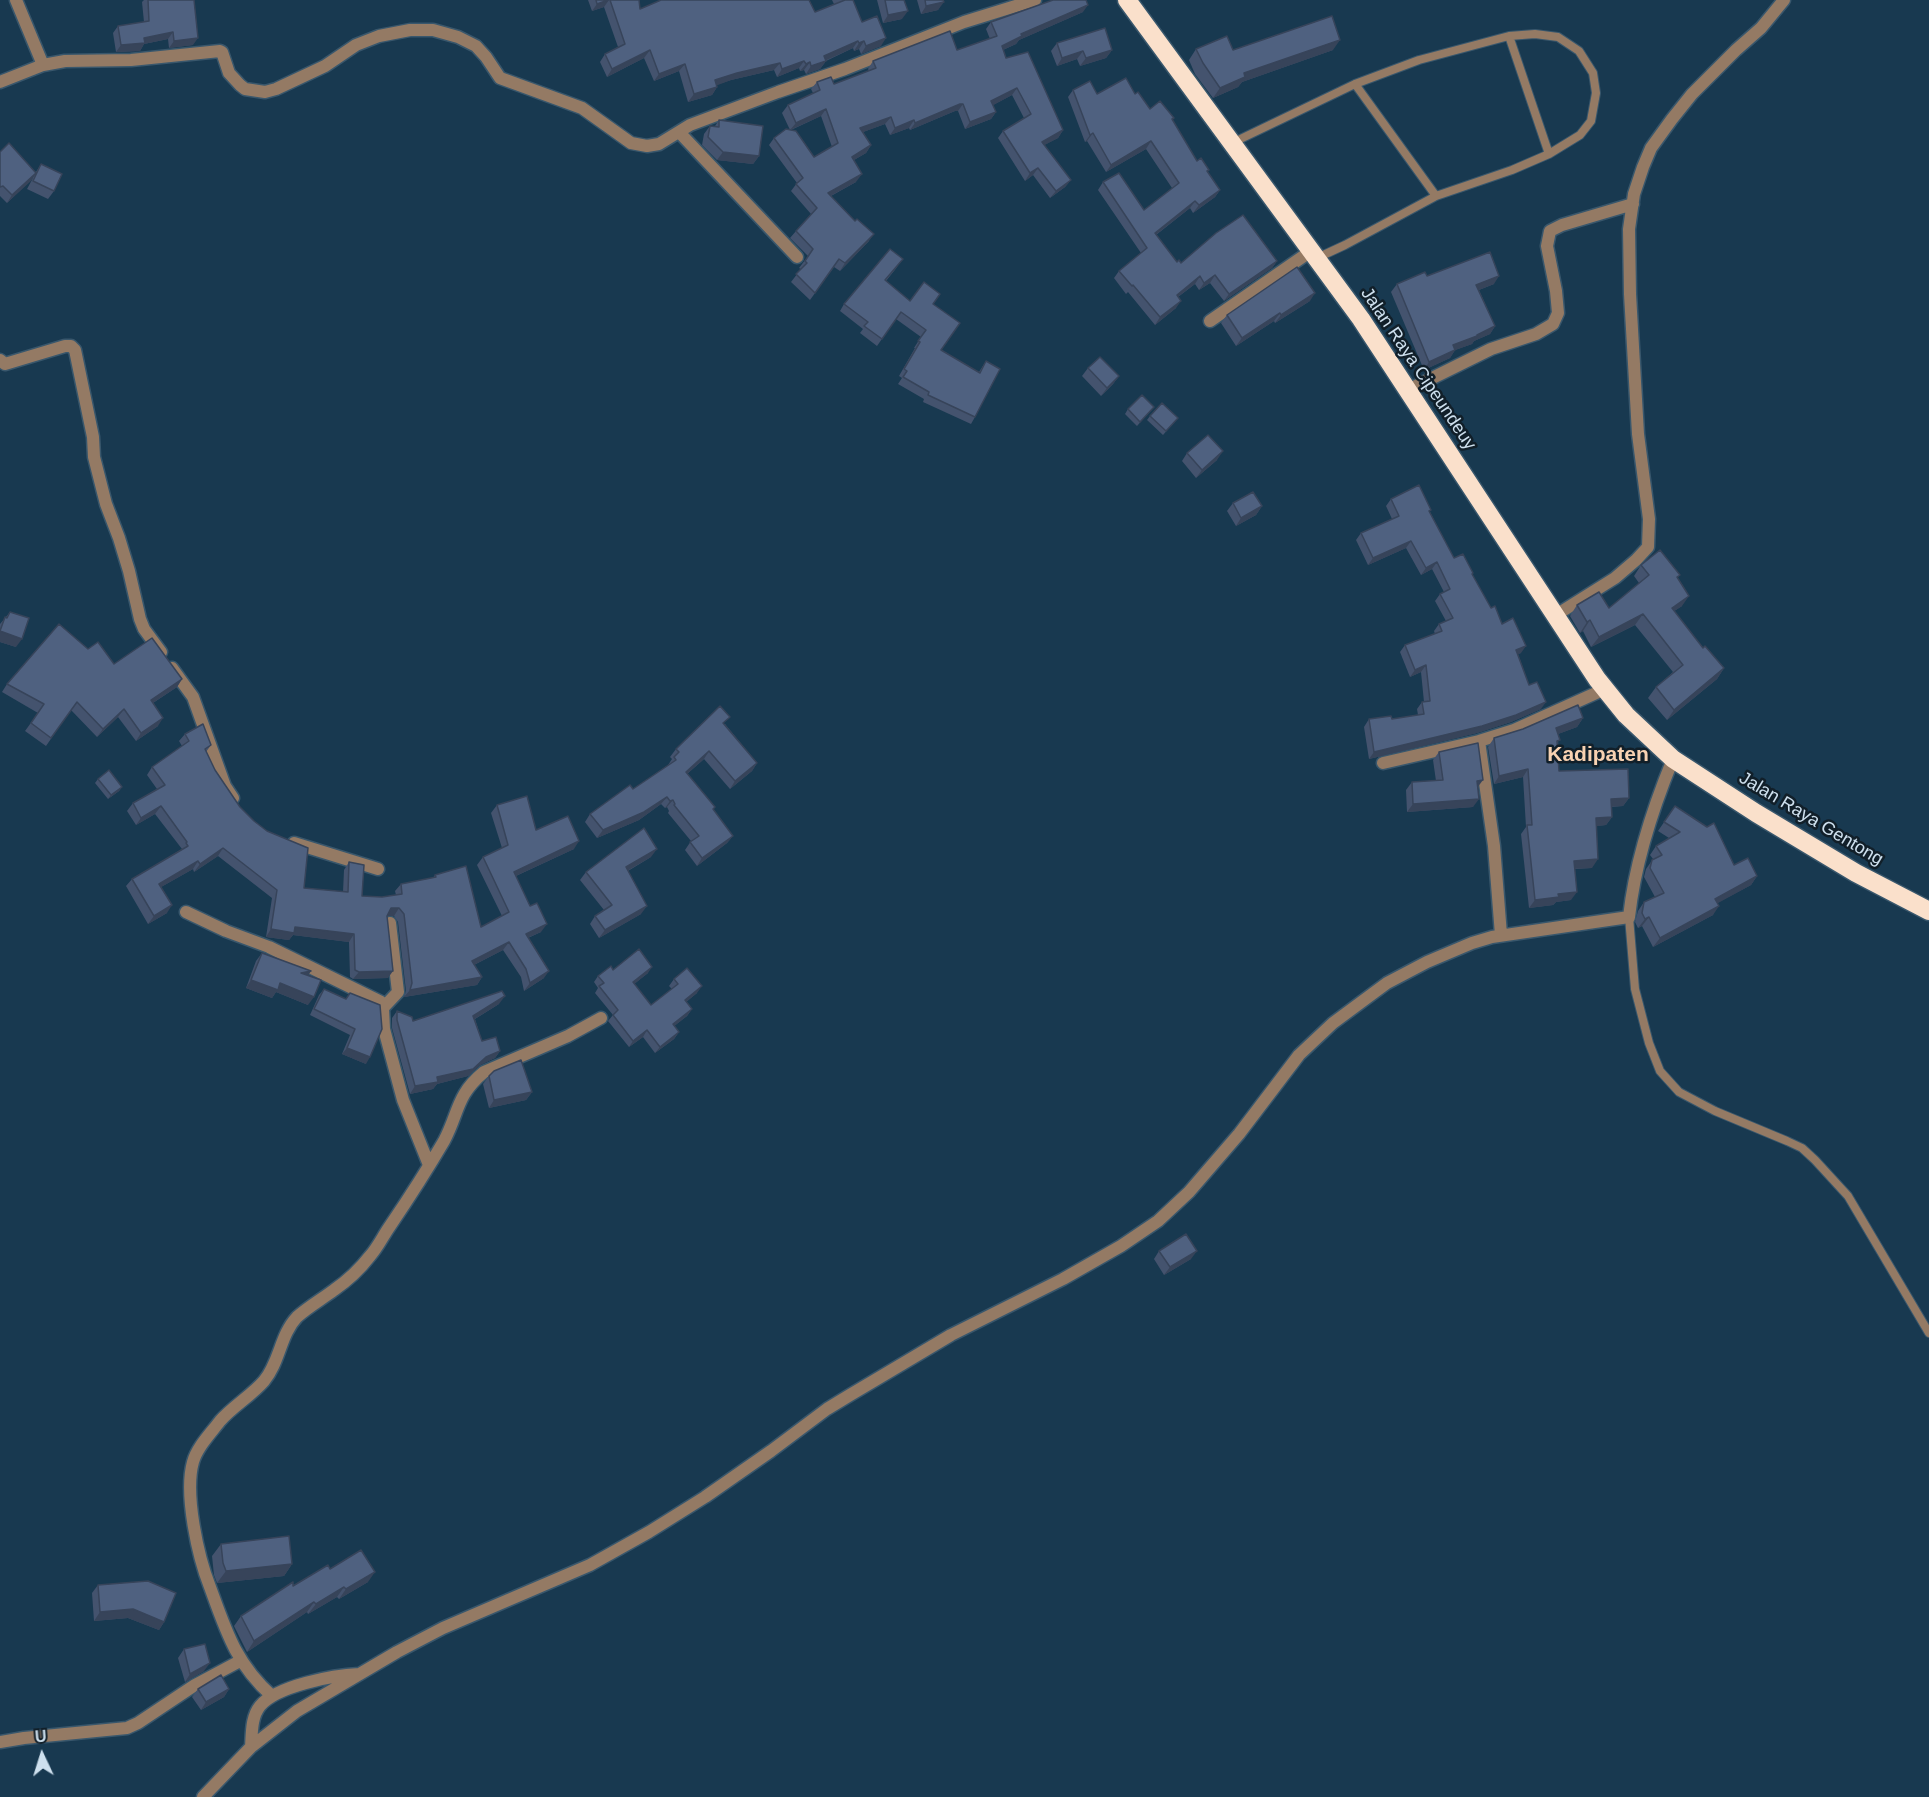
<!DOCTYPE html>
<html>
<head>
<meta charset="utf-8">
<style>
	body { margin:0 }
	#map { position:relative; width:1929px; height:1797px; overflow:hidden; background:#183950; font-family:Helvetica,sans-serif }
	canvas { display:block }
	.north { position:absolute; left:12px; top:1725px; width:60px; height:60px; -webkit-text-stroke:4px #111f29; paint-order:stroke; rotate:356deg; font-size:16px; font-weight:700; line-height:24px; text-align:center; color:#cee0ee }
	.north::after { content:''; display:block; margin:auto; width:21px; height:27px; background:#cee0ee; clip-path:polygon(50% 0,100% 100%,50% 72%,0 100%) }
</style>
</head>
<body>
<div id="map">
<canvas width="1929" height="1797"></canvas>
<div class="north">U</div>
</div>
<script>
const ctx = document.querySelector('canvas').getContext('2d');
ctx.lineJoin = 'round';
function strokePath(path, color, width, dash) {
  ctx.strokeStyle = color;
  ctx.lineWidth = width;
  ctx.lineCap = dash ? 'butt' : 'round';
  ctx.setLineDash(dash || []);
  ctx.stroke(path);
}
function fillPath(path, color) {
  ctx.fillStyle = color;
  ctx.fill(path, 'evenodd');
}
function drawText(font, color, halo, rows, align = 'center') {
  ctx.font = font + ' Helvetica,sans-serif';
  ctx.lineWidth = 5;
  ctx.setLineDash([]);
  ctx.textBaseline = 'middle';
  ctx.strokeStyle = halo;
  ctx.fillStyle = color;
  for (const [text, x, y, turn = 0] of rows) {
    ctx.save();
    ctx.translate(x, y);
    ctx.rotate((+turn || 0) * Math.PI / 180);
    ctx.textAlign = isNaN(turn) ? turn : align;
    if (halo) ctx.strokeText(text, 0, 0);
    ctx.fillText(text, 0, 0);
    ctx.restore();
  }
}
const lane = new Path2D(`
	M1509,36L1549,154
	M1355,84L1436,196
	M1232,143L1355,84L1419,60L1509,36L1535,34L1558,37L1579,51L1593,73L1596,93L1591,121L1580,135L1549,154L1512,170L1436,196L1345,245L1317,258
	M1629,917L1635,989L1649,1043L1660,1071L1679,1092L1715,1111L1787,1141L1802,1148L1815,1160L1848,1196L1929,1333`);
const street = new Path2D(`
	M16,0L43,65L65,61L131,60L220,51L222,52L229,73L240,85L245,89L265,92L276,89L325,66L356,45L379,36L410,30H433L458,37L476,46L486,57L500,78L582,108L631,143L647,146L659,144L690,125L778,92L845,69L964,22L1035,0
	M0,82L43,65
	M679,132L797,257
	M1210,321L1311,251
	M0,360L5,364L65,346H71L75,350L93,437L94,457L106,504L119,538L129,571L140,619L144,629L161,652
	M1408,390L1491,349L1536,334L1553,324L1558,313L1556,291L1547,246L1550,231L1562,225L1633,204
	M1556,615L1615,578L1636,560L1648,547L1649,519L1638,434L1630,294L1629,229L1634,194L1643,167L1651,148L1672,119L1692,94L1736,50L1761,28L1784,0
	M172,668L193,697L225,786L233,798
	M1479,741L1494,846L1501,935
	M1383,763L1479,741L1514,730L1605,689
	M294,843L378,869
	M186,912L226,931L269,947L381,1002L383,1008L384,1029L403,1100L429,1165
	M383,1008L398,992L390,923
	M272,1696C236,1664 226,1631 210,1587C198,1557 184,1494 193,1462C197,1447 211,1433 220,1421C233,1406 251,1396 264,1381C280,1362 280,1335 297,1317C308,1307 322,1299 334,1290C347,1281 360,1269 370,1256C378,1247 383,1236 390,1226C409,1198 427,1170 444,1141C459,1113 456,1095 484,1072L568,1036L601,1018
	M0,1742L24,1738L127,1728L138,1723L195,1685L240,1661
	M251,1747C252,1734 251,1717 260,1706C276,1686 334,1675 359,1674
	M203,1797L251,1747L297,1711L397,1652L443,1628L590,1565L649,1532L705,1497L771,1451L827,1409L850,1395L951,1335L1063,1279L1121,1246L1158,1221L1189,1192L1239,1134L1299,1055L1333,1023L1387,983L1427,962L1472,943L1492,937L1629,917C1635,862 1652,810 1673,759`);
const highway = new Path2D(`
	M1127,0L1361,319L1597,679L1626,715L1673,759L1756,813L1856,873L1929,911`);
strokePath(lane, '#39576c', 10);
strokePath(street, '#39576c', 15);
strokePath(highway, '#39576c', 21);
strokePath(lane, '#947a64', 8);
strokePath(street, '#947a64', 12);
strokePath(highway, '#fae0cb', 18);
fillPath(new Path2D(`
	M144,0H194L193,45L169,48L168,39L144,44L140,51L116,52L113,33L118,26L144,22L142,2Z
	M588,0H639L640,9L815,12L834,4L832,0H853L862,22L881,46L861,54L859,49L854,51L853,48L826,61L820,69L806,74L804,70L800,71L799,68L777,77L774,70L731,80L716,85L717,87L712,95L688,102L679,71L654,81L644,58L607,77L600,62L605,54L618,47L604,7L592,11Z
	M877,0H904L902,19L883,23Z
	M917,0H943L938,10L921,14Z
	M1083,12L1019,40L1016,44L1003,50L1006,58L1063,130L1058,138L1044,145L1071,180L1065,187L1050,198L1033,175L1025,181L998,138L1003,131L1024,118L1012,95L993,105L996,112L991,119L965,129L958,111H955L910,130L909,128L890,135L885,124L863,132L871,145L866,153L854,160L856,182L831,196L869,241L840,271L834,267L810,300L791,282L801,269L799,268L808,256L790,238L796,231L811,214L791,191L797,183L769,145L774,138L790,130L782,113L788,105L813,93L811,89L817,82L834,84L869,71L868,69L873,61L957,50L990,39L986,29L991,22ZM821,116L832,147L814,157L791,130Z
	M1057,43L1112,50L1106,58L1080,66L1077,59L1057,66L1051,51Z
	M1196,49L1233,50H1333L1242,82L1238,87L1213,98L1195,74L1189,60Z
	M1073,90L1097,94H1135L1150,109L1174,118L1172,120L1197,161L1208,172L1220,190L1215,197L1193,213L1190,208L1156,235L1177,262L1181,263L1277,261L1272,268L1224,301L1210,283L1199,290L1195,284L1178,297L1176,308L1155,325L1128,292L1126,294L1114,278L1119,271L1141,253L1098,190L1103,182L1144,210L1172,188L1146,149L1106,172L1087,141L1085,142L1068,97Z
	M719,120L759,156L753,164L717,160L702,145L704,134L710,126H715Z
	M0,152L36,172L41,164L54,191L48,199L27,189L33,178L7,203L0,196Z
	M898,266L886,281L910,301L933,304L941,350L979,372L986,361L975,417L971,424L923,402L924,399L898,384L902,378L899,376L915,348H914L921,337L896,319L877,346L860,333L863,329L840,311L844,304Z
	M1427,276L1494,284L1479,290L1495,326L1490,334L1474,341L1472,344L1455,350L1450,358L1424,370L1391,292L1397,284Z
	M1310,301L1275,323L1274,321L1236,346L1221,323L1227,315Z
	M1088,368L1119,376L1113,384L1101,396L1082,376Z
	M1154,407L1137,426L1125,414L1128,409Z
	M1150,416L1178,418L1163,435L1147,420Z
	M1187,453L1217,460L1196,478L1182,461Z
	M1391,499L1430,512L1454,558L1473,573L1472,575L1491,608L1502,624L1521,653L1518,654L1529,685L1541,709L1511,722L1477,733L1369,759L1364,727L1369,719H1392L1418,715L1417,709L1422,702H1424L1421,672L1410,677L1400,652L1405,645L1435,634L1434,631L1439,624L1446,621L1435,601L1440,594L1444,592L1432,569L1421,575L1406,548L1368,565L1356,540L1361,533L1392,519L1386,506Z
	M1233,503L1262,506L1256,515L1236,526L1227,511Z
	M1641,565L1680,575L1677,578L1682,606L1674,611L1703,648L1724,668L1717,679L1667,720L1648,698L1656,687L1673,672L1635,625L1591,647L1583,631L1580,633L1570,616L1577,605L1609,608L1639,583L1634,576Z
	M10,612L16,647L0,642V624Z
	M88,649L114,664L182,679L177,687L153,703L158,726L136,741L118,717L97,737L71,710L46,746L25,731L38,713L2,692L7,684Z
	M1583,718L1577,727L1558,734L1559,771L1629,798L1623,806L1611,807L1612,817L1606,825L1596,826L1592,868L1575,869L1571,900L1556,902L1553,905L1529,908L1521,834L1526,827L1523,777L1494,784L1488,747L1494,738Z
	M725,724L757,763L752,771L730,789L704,759L687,774L733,836L727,843L697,866L685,850L691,841L668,813L669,811L667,807L665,808L661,804L639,820L597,838L585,822L590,814L633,789L668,765L672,759L670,757L676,749Z
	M185,734L211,745L206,752L215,770L240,807L304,888L343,892L344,870L349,862L362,896L382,897L396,895L395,891L401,884L433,878L435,875L481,927L502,916L477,865L483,857L502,848L491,813L497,805L536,830L574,849L516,876L541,932L528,938L544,978L524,991L521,977L503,950L474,965L482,977L477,985L404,997L406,991L398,922L394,916H387L388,978L353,979L350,977L349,942L293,935L289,940L266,937L272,898L218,856L194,872L193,869L161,887L167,913L148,924L126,886L132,879L182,849L155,814L136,825L127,811L133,803L157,789L147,775L152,767L182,746L179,741Z
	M1439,752L1478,787L1473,807L1407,812L1406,790L1412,782L1436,781L1433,760Z
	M98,779L122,787L119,791L108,799L95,783Z
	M1675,806L1734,865L1757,876L1751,885L1717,903L1713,915L1653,947L1642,926L1638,928L1635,922L1638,911L1644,902L1655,897L1644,877L1646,869L1653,859L1650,855L1656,846L1669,838L1658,831Z
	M651,857L628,871L641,914L599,938L590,924L595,916L604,910L580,880L586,872Z
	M262,953L308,975V1005L276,992L272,998L246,988L256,961Z
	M613,970L648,973L634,984L651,1005L672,989L669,986L674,979L697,993L686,1002L692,1009L687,1016L674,1026L679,1032L674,1039L655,1053L643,1037L629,1047L608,1021L613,1015L595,993L598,988L594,982L598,976Z
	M324,989L346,999L350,993L366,1064L342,1054L350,1035L310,1015L319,995Z
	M499,1004L475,1019L482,1041L500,1051L495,1058L480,1065L468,1076L437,1084L433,1089L410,1094L392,1028V1018L397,1011L413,1021Z
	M489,1076L532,1092L526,1100L489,1108L483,1084Z
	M1159,1251L1191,1259L1164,1275L1154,1259Z
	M221,1544L292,1564L284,1576L217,1583L214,1575L212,1556Z
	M330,1569L368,1582L339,1599L337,1597L308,1614L307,1612L247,1652L234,1626L241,1616Z
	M98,1585L164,1622L159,1630L128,1618L94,1621L92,1593Z
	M184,1649L204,1671L185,1682L178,1658Z
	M198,1689H229L224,1697L201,1710L192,1697Z`), '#44536e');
fillPath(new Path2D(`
	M608,0H609L604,7L592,11L597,4Z
	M944,2L938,10L921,14L926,6Z
	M1088,5L1083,12L1019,40L1016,44L996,53L1002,46L1021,34Z
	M908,11L902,19L883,23L888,15Z
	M173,32L168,39L144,44L140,51L116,52L121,45L144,38Z
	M198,38L193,45L169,48L174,41Z
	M886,38L881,46L861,54L866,46Z
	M1340,40L1333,50L1242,82L1238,87L1213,98L1220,88L1244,73Z
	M858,41L853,48L820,63L826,61L820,69L806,74L811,66L824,56Z
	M864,41L859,49L854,51L859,43Z
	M650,50L644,58L607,77L612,69Z
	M1112,50L1106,58L1080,66L1086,58Z
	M1083,51L1077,59L1057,66L1062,58Z
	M804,61L799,68L777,77L782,69Z
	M810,62L804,70L800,71L806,64Z
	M780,63L774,70L731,80L710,88L715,80L737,73Z
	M685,64L679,71L654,81L659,74Z
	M717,87L712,95L688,102L694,94Z
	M1017,88L1012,95L986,109L991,101Z
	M960,104H963L958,111H955L910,130L915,123Z
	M826,109L821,116L790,130L796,123Z
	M996,112L991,119L965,129L970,122Z
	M891,117L885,124L855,135L860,128Z
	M914,120L909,128L890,135L895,128Z
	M1063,130L1058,138L1037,149L1042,142Z
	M1093,133L1087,141L1085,142L1090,135Z
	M1151,141L1146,149L1106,172L1111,165Z
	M871,145L866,153L847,164L852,157Z
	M723,152L759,156L753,164L717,160Z
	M1038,168L1033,175L1025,181L1030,173Z
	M36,173L31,181L7,203L12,195Z
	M862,174L856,182L823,200L828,193Z
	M1071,180L1065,187L1050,198L1056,191Z
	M1220,190L1215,197L1193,213L1199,205Z
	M1195,201L1190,208L1149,240L1155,233Z
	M874,234L869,241L840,271L845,263Z
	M1277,261L1272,268L1224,301L1229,294Z
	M1215,275L1210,283L1199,290L1204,283Z
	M1200,276L1195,284L1171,302L1177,295Z
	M1499,276L1494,284L1471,293L1476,285Z
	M1315,293L1310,301L1275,323L1281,315Z
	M1181,301L1176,308L1155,325L1160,317Z
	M1280,313L1274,321L1236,346L1242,338Z
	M1495,326L1490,334L1474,341L1472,344L1447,353L1453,345Z
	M1455,350L1450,358L1424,370L1429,362Z
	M1119,376L1113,384L1101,396L1107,388Z
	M1223,451L1217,460L1196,478L1202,470Z
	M1262,506L1256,515L1236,526L1241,518Z
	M1411,541L1406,548L1368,565L1373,558Z
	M1437,562L1432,569L1421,575L1426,568Z
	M1689,596L1682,606L1664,618L1672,608Z
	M1643,614L1635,625L1591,647L1599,637Z
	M1590,620L1583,631L1580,633L1587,622Z
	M0,631L22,639L16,647L0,642Z
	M1526,646L1521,653L1511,657L1516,650Z
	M1426,665L1421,672L1410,677L1415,670Z
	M1724,668L1717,679L1667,720L1674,710Z
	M182,679L177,687L145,708L151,700Z
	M1546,702L1541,709L1511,722L1477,733L1369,759L1374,752Z
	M124,709L118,717L97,737L103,729Z
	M163,718L158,726L136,741L141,733Z
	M1583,718L1577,727L1550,737L1556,728Z
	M709,751L704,759L680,780L686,772Z
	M757,763L752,771L730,789L735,781Z
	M1528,769L1523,777L1494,784L1499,776Z
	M1483,780L1477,788V781Z
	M122,787L119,791L108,799L111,795Z
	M667,797L661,804L639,820L597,838L603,830Z
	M1629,798L1623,806L1605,807L1611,799Z
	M1479,799L1473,807L1407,812L1413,804Z
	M673,800L667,807L665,808L670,801Z
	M161,806L155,814L136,825L141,818Z
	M1612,817L1606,825L1590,827L1596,818Z
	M733,836L727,843L697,866L702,858Z
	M579,841L574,849L509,879L514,872Z
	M223,848L218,856L194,872L200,864Z
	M657,849L651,857L620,875L626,867Z
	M1598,859L1592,868L1568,869L1574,861Z
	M198,861L193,869L154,891L159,884Z
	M1757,876L1751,885L1709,908L1715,899Z
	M1577,892L1571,900L1556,902L1553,905L1529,908L1535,900L1558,894Z
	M172,905L167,913L148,924L154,916Z
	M647,906L641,914L599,938L605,930Z
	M1719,906L1713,915L1653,947L1660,938Z
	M391,908H399L394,916H386Z
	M1649,917L1642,926L1638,928L1645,919Z
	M547,924L541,932L520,941L526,934Z
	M295,927L354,934L349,942L293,935L289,940L266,937L271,929Z
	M509,942L503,950L466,969L472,961Z
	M652,967L648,973L628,989L633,982Z
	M311,971L306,979L301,973Z
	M393,971L388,978L353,979L359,972Z
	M549,971L544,978L524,991L530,983Z
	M482,977L477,985L404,997L410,990Z
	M251,980L280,983L314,997L308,1005L276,992L272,998L246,988Z
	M702,986L697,993L680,1007L685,1000Z
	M505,996L499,1004L468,1023L473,1016Z
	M692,1009L687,1016L668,1031L673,1024Z
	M647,1030L643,1037L629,1047L633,1041Z
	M679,1032L674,1039L655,1053L660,1047Z
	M347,1048L370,1057L366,1064L342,1054Z
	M500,1051L495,1058L480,1065L468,1076L437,1084L433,1089L410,1094L415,1086Z
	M532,1092L526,1100L489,1108L494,1100Z
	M1197,1251L1191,1259L1164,1275L1170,1267Z
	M292,1564L284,1576L217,1583L226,1571Z
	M375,1572L368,1582L339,1599L346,1589Z
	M344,1587L337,1597L308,1614L316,1604Z
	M314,1602L307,1612L247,1652L254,1641Z
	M133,1609L164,1622L159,1630L128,1618L94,1621L100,1612Z
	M210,1663L204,1671L185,1682L190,1674Z
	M229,1689L224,1697L201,1710L206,1702Z`), '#37445a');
const building = new Path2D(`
	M148,0H194L198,38L174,41L173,32L144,38L145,43L121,45L118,26L149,21Z
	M596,0H608L597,4Z
	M610,0H639L640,9L661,0H809L815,12L845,0H853L862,22L877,16L886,38L866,46L864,41L859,43L858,41L824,56L826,61L811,66L810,62L806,64L804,61L782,69L780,63L737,73L715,80L717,87L694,94L685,64L659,74L650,50L612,69L605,54L625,44Z
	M885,0H904L908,11L888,15Z
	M925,0H943L944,2L926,6Z
	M1053,0H1086L1088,5L1021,34L1022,36L1002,46L1006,58L1028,52L1063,130L1042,142L1071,180L1056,191L1038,168L1030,173L1003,131L1031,114L1017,88L991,101L996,112L970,122L963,104H960L915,123L914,120L895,128L891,117L860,128L871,145L852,157L862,174L828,193L855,221L857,219L874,234L845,263L839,259L815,293L796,274L807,263L805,261L813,249L796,231L817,208L796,184L803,178L774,138L786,129L796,131L814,157L838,143L826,109L796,123L788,105L820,90L817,82L831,77L834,84L876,68L873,61L950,31L957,50L997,36L991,22Z
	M1332,16L1340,40L1244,73L1245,77L1220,88L1203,63L1196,49L1227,36L1233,50Z
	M1105,28L1112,50L1086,58L1083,51L1062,58L1057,43Z
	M1126,78L1135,94L1138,92L1150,109L1160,101L1174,118L1172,119L1197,161L1201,158L1209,170L1207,171L1220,190L1199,205L1195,201L1155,233L1177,262L1179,260L1181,263L1216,233L1243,215L1277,261L1229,294L1215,275L1204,283L1200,276L1177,295L1181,301L1160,317L1133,285L1132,286L1119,271L1147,248L1103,182L1119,173L1144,210L1179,183L1151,141L1111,165L1093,133L1090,135L1073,90L1090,81L1097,94Z
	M719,120L763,126L759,156L723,152L708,137L710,126L719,127Z
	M9,143L36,173L12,195L3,186L0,187V152Z
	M41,164L62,174L54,191L33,181Z
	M890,249L903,259L885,280L910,301L924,282L940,294L933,304L960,323L941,350L980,373L986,361L1000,369L975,417L928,395L929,392L903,377L907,371L904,369L920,342L918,341L926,330L901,312L882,339L864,326L868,322L844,304Z
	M1490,252L1499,276L1476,285L1495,326L1477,335V336L1453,345L1455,350L1429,362L1397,284L1425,272L1427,276Z
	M1297,267L1315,293L1281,315L1280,313L1242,338L1227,315Z
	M1100,357L1119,376L1107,388L1088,368Z
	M1142,395L1154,407L1140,422L1128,409Z
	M1162,403L1178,418L1166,431L1150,416Z
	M1208,435L1223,451L1202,470L1187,453Z
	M1419,485L1431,510L1429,511L1454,558L1463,554L1473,573L1472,574L1491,608L1495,606L1502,624L1513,618L1526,646L1516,650L1529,685L1537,682L1546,702L1516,715L1482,726L1374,752L1369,719L1391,716L1392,719L1424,714L1422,702L1430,701L1426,665L1415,670L1405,645L1442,631L1439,624L1453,618L1440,594L1450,589L1437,562L1426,568L1411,541L1373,558L1361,533L1399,516L1391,499Z
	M1253,492L1262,506L1241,518L1233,503Z
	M1660,550L1680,575L1677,577L1689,596L1672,608L1703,648L1705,646L1724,668L1674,710L1656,687L1683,665L1643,614L1599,637L1590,620L1587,622L1577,605L1599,592L1609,608L1649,575L1641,565Z
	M10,612L29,618L22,639L0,631L5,617L7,618Z
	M59,624L88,649L98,642L114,664L152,638L182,679L151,700L163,718L141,733L124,709L103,729L77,702L51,738L31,723L44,704L7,684Z
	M1578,705L1583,718L1556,728L1560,740L1557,741L1559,771L1628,769L1629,798L1611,799L1612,817L1596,818L1598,859L1574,861L1577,892L1558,894L1559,897L1535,900L1527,825H1532L1528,769L1499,776L1494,738L1523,729Z
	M720,706L730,717L723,723L757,763L735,781L709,751L686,772L715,807L713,809L733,836L702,858L690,842L699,836L674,805L675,804L673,800L670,801L667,797L644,812L603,830L590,814L630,785L633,789L676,760L674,757L679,752L676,749Z
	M203,724L211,745L205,749L215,770L240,807L254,821L267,831L308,848L304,888L348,892L349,862L364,865L362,896L382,897L402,894L401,884L436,877L435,875L466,866L481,927L509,912L483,857L508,845L497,805L527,796L536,830L568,816L579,841L514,872L530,906L537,903L547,924L526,934L549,971L530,983L526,969L509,942L472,961L482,977L410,990L412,983L404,914L399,908H391L387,916L393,971L359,972L355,970L354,934L295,927L294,933L271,929L277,890L223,848L200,864L198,861L159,884L172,905L154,916L132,879L188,846L186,843L187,842L161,806L141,818L133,803L165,785L152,767L189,741L185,734Z
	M1478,743L1483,780L1477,781L1479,799L1413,804L1412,782L1443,780L1439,752Z
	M109,770L122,787L111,795L98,779Z
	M1675,806L1707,827L1714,823L1734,865L1748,858L1757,876L1715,899L1719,906L1660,938L1649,917L1645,919L1642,913L1644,902L1664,893L1650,868L1652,860L1662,855L1656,846L1680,832L1664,822Z
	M644,828L657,849L626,867L647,906L605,930L595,916L612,905L586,872Z
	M639,949L652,967L633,982L651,1005L678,984L674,979L687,968L702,986L685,1000L692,1009L673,1024L679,1032L660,1047L647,1030L633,1041L613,1015L618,1010L599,986L604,983L598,976L611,966L613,970Z
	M262,953L311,971L301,973L321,980L314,997L280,983L278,990L251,980Z
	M324,989L346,999L350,993L380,1005L382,1029L370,1057L347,1048L355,1029L314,1009Z
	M502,991L505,996L473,1016L482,1041L496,1037L500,1051L486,1057L473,1069L437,1077L438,1082L415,1086L397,1020V1011L412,1017L413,1021Z
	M521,1060L532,1092L494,1100L489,1076L494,1071Z
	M1186,1234L1197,1251L1170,1267L1159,1251Z
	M289,1536L292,1564L226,1571L223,1563L221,1544Z
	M361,1550L375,1572L346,1589L344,1587L316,1604L314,1602L254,1641L241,1616L293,1582V1586L328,1565L330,1569Z
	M148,1581L176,1593L164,1622L133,1609L100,1612L98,1585Z
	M205,1644L210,1663L190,1674L184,1649Z
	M221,1675L229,1689L206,1702L198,1689Z`);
fillPath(building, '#4f6180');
strokePath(building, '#37445a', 1.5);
drawText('18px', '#cee0ee', '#111f29', [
	["Jalan Raya Cipeundeuy",1418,369,56],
	["Jalan Raya Gentong",1811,819,31]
]);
drawText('bold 21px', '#f8d2b2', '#111f29', [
	["Kadipaten",1598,755]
]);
</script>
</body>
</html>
